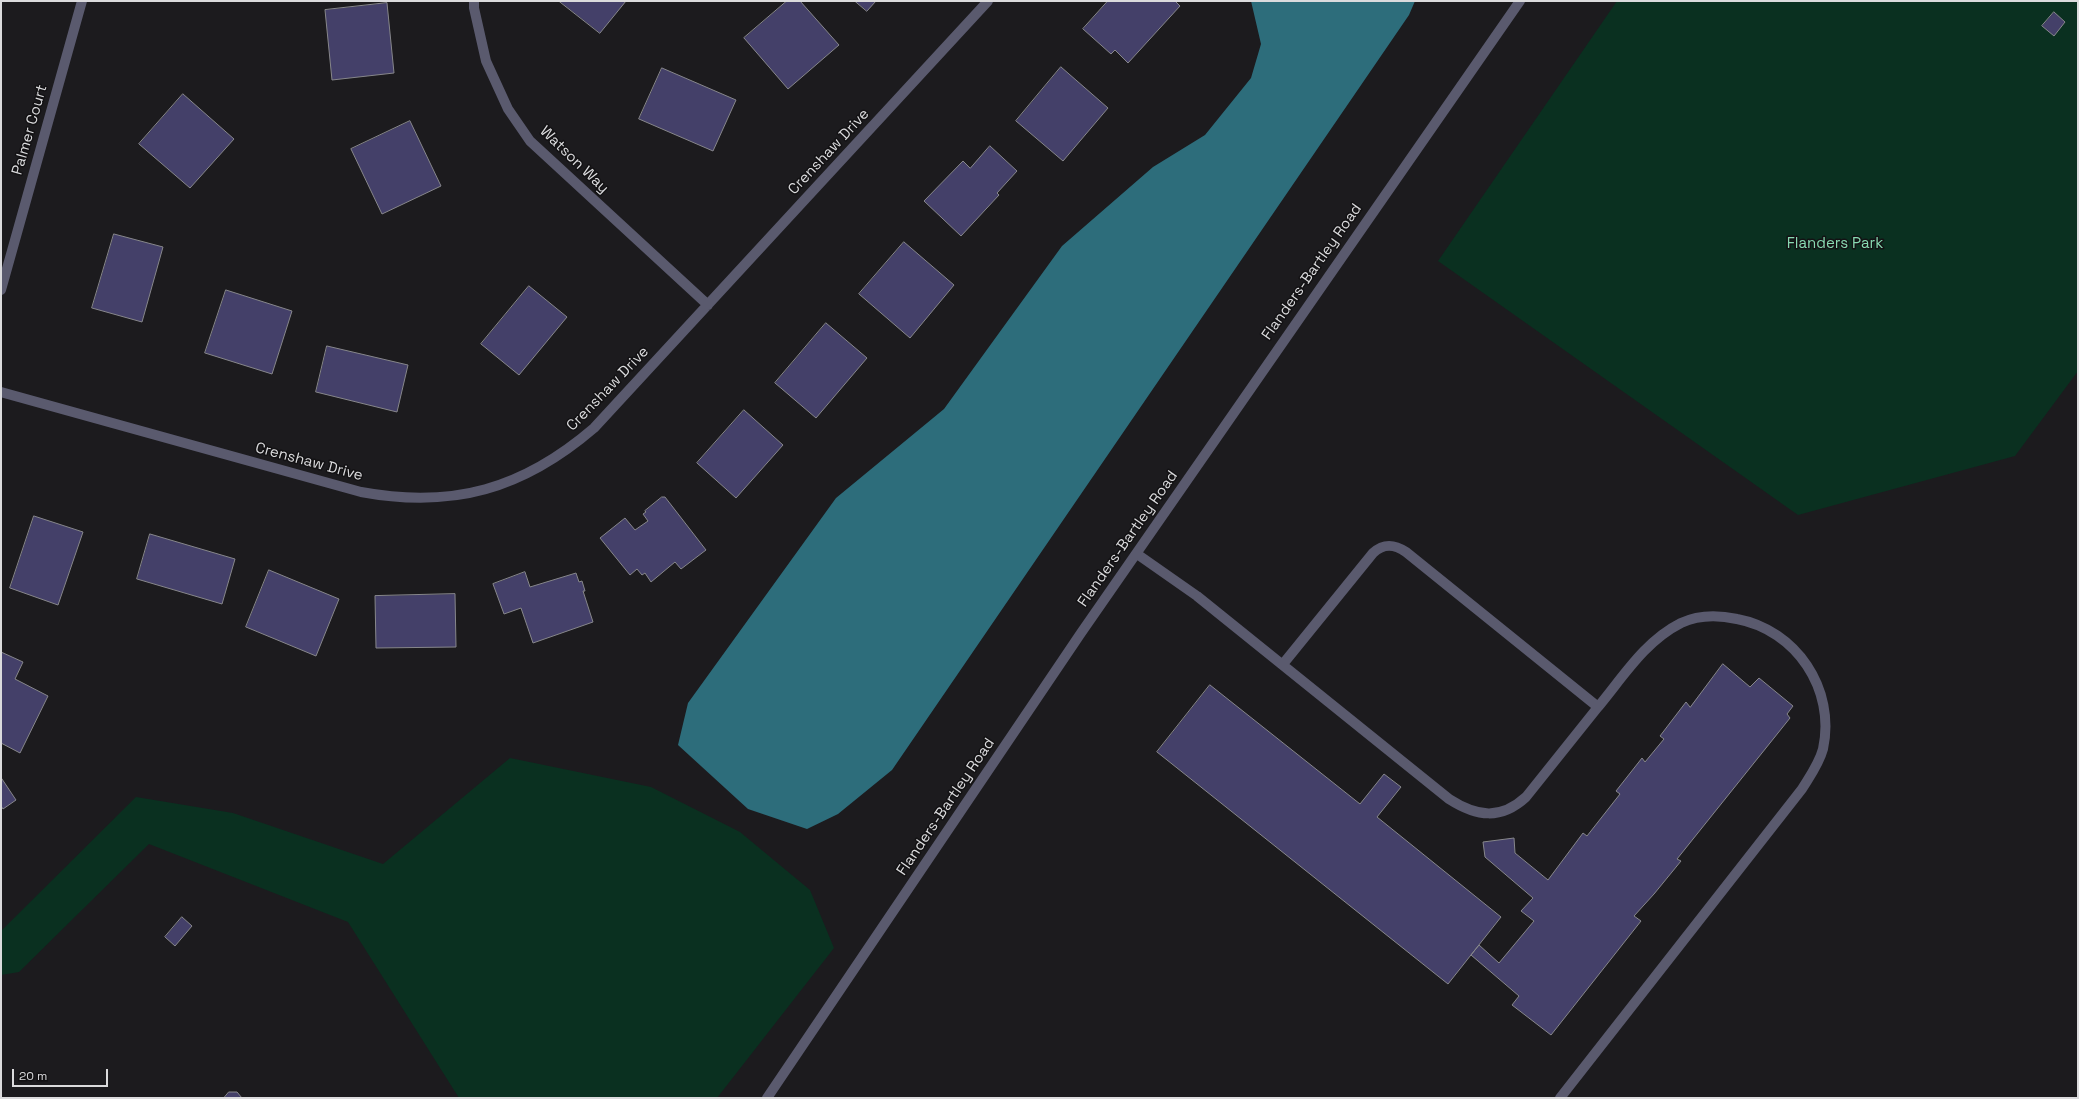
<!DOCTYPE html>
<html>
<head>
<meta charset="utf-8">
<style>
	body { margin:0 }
	#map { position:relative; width:2079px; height:1099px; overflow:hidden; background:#1c1b1e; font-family:"Space Grotesk",sans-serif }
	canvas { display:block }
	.frame { position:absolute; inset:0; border:2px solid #dbdbdd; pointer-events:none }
	.scale { position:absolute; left:12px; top:1069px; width:96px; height:18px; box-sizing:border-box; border:2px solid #dbdbdd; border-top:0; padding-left:5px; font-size:12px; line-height:14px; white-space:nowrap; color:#dbdbdd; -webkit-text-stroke:3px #131214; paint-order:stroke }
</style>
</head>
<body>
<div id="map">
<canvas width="2079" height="1099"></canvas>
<div class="frame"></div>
<div class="scale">20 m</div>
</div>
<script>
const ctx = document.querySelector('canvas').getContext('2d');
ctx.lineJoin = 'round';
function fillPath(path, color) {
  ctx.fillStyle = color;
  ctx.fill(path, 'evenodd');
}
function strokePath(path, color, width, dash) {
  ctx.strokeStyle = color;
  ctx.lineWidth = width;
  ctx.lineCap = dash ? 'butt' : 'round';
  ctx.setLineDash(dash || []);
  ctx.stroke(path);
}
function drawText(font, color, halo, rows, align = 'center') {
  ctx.font = font + ' "Space Grotesk",sans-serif';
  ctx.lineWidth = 3;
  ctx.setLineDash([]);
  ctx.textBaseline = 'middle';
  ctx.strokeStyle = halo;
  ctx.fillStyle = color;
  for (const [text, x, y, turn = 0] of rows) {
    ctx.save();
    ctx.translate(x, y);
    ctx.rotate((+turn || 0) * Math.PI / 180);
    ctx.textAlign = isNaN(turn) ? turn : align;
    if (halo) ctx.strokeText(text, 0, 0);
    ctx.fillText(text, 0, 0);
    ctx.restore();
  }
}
fillPath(new Path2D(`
	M1617,1H2078V371L2015,456L1798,515L1438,261Z
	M510,758L651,787L740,832L810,890L834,948L717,1098H459L348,922L149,844L19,972L1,975L2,930L136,797L233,813L383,864Z`), '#0a3020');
fillPath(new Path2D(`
	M1251,1H1415L1409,15L892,770L838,814L807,829L748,809L678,745L688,703L836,498L944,409L1062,246L1153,167L1205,135L1251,78L1261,44Z`), '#2d6d7b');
const building = new Path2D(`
	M559,1H626L600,33Z
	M787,1H800L839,45L788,89L744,38Z
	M855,1H876L867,11Z
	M1108,1H1175L1180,6L1128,63L1115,50L1111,54L1083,29Z
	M387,3L394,73L332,80L325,10Z
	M2054,12L2065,22L2054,36L2042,26Z
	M1061,67L1108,108L1063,161L1016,121Z
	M662,68L736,100L713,151L639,119Z
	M183,94L234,139L190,188L139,144Z
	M410,121L441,186L382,214L351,149Z
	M990,146L1017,171L997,193L999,195L961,236L924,201L963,161L970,168Z
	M114,234L163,247L142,322L92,308Z
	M904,242L954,285L910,338L859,294Z
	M529,286L567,317L519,375L481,344Z
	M226,290L292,311L272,374L205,353Z
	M826,323L867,358L816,418L775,383Z
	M327,346L408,365L397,412L316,392Z
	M744,410L783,445L736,498L697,463Z
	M662,497H665L706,550L681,569L675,562L651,582L645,573L642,575L637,569L630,575L600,538L625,518L635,530L648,521L643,514L646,512L645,511Z
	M34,516L83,532L58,605L10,588Z
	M150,534L235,559L222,604L137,579Z
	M269,570L339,599L316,656L246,627Z
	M525,572L530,587L576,573L579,582L582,581L585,591H583L593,622L533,643L521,608L504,614L493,584Z
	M455,594L456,647L376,648L375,596Z
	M1,652L23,662L15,679L48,696L20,753L1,743Z
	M1723,664L1750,687L1759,678L1793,706L1787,714L1790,718L1677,859L1681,861L1654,894L1634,916L1641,921L1551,1035L1512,1005L1519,996L1471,955L1479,945L1499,963L1534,921L1521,911L1533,898L1485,857L1483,842L1514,838L1515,853L1548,880L1583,833L1587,836L1620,794L1616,791L1642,758L1645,762L1664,739L1660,736L1686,702L1690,707Z
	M1210,685L1360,804L1384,774L1401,787L1377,817L1501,917L1448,984L1157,752Z
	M2,779L16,800L3,809L1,806Z
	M182,917L192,926L175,946L165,937Z
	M229,1092H237L242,1098H224Z`);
fillPath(building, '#444069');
strokePath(building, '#87878b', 1);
strokePath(new Path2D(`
	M474,1V8L486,61L508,109L530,141L708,305
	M1,290L82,1
	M1,392L361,492C453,509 523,489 594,428L988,1
	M1137,554L1197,596L1449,799C1477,817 1501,820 1526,797L1598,707L1406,552C1394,544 1384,543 1373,553L1283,664
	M767,1098L1081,633L1520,1
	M1560,1098L1802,789C1810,776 1819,764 1823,749C1836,689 1796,630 1737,619C1719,615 1698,615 1681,623C1645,641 1623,677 1598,707`), '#5a5a6e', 10);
drawText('15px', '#dbdbdd', '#131214', [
	["Palmer Court",30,130,-74],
	["Crenshaw Drive",829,152,-47],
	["Watson Way",574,160,44],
	["Flanders-Bartley Road",1312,272,-55],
	["Crenshaw Drive",608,389,-46],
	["Crenshaw Drive",309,462,15],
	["Flanders-Bartley Road",1128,539,-55],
	["Flanders-Bartley Road",946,807,-56]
]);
drawText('15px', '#88dab2', '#131214', [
	["Flanders Park",1835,244]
]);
</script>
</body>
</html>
